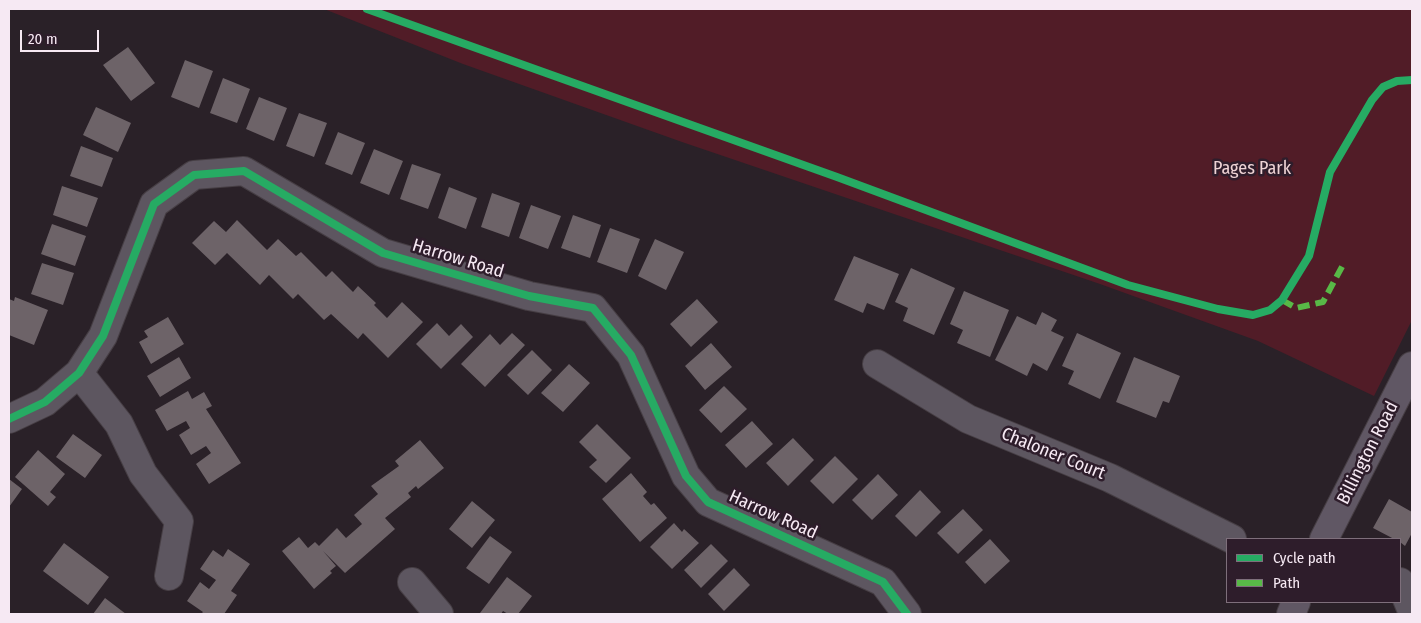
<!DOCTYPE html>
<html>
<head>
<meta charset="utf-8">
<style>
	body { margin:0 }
	#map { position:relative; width:1421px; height:623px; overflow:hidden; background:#2a2128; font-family:"Fira Sans Condensed",sans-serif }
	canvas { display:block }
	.frame { position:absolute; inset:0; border:10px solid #f6e9f3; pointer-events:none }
	.legend { position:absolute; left:1226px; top:538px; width:175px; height:65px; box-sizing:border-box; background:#2e1d2b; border:1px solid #7e6f7b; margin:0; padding:6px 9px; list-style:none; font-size:15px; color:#f6e9f3 }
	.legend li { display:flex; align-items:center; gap:10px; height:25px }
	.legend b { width:25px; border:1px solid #7e6f7b }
	.scale { position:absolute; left:20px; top:30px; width:79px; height:22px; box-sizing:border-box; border:2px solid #f6e9f3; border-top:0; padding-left:6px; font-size:15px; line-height:18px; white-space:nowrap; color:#f6e9f3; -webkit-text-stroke:4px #2e1d2b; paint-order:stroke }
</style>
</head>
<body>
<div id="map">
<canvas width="1421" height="623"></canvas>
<div class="frame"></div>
<ul class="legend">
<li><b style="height:6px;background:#26ab63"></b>Cycle path</li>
<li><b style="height:6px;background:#58b947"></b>Path</li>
</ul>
<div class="scale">20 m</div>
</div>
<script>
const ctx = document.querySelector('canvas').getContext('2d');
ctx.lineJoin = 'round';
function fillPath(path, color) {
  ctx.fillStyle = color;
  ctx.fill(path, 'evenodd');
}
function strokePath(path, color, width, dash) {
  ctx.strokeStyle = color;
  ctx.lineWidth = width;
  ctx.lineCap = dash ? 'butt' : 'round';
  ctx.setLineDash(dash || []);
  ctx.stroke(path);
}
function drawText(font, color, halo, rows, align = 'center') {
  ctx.font = font + ' "Fira Sans Condensed",sans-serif';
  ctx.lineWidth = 5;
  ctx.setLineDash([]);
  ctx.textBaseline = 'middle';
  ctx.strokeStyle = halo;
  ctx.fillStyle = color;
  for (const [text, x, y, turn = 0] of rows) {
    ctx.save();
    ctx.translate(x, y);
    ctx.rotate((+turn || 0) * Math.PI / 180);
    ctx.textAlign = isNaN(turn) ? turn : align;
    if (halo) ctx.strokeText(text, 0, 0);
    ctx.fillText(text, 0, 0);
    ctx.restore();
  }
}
fillPath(new Path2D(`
	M324,9H1412V320L1374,396L1258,341L1100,284L682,142L463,64Z`), '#511c27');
fillPath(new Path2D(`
	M128,47L155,83L131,101L103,65Z
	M185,60L213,71L199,108L171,97Z
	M223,78L250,89L237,123L210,113Z
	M259,97L287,108L274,141L246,129Z
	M96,107L131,123L118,152L83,135Z
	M299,113L327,123L314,157L286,146Z
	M338,132L365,143L352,175L325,164Z
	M81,146L113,158L102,187L70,176Z
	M374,149L403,161L389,195L360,183Z
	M412,164L441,174L428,209L400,199Z
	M62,186L98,198L87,227L53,215Z
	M449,187L477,198L466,229L438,218Z
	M492,193L520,203L509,237L481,227Z
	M531,205L561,216L548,249L519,238Z
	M573,215L601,225L590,258L561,248Z
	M237,220L267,250L278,239L296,256L301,252L326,277L332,271L353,292L358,286L376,303L374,305L387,318L402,302L423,322L388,358L363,333L358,339L331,314L324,320L298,294L293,299L269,275L260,285L227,253L215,265L192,243L214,221L226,232Z
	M52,224L86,236L75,266L41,254Z
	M610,228L640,239L627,273L597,262Z
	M655,239L684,252L666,290L638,276Z
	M854,256L899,274L884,310L867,303L863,313L834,300Z
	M42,263L74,273L63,305L31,294Z
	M911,268L955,288L934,335L903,321L908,308L895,302Z
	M964,291L1009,310L990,357L957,343L963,330L950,324Z
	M15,297L48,310L34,345L9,335V299L14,301Z
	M697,299L718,322L691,347L670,324Z
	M1042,312L1057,320L1051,331L1064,337L1047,371L1033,363L1027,376L995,360L1017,316L1036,325Z
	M168,317L184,344L151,364L139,342L148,337L144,331Z
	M437,323L449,336L461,324L473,337L441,369L416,344Z
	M512,333L525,345L485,387L461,364L490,334L500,345Z
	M1077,333L1121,353L1100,399L1068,384L1074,371L1062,366Z
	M711,343L732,367L705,390L685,366Z
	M532,350L552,370L528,395L507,375Z
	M179,357L191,378L160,397L147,376Z
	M1134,357L1180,376L1169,403L1163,401L1156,418L1116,402Z
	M569,364L590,383L563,412L541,393Z
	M724,386L747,409L721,433L699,410Z
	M188,391L192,399L204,392L212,406L206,409L241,463L209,484L196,464L211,453L206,446L191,455L179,435L190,428L186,421L167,431L155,410Z
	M752,421L773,444L746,468L725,445Z
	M597,424L631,458L606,483L589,467L597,460L579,442Z
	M73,434L102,455L85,478L56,457Z
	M793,438L814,460L788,486L766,463Z
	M420,440L444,468L418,489L416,486L408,493L411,497L385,518L395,529L345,573L323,551L336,566L330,571L332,573L314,589L282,551L299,537L308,548L315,542L319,546L337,528L346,538L362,524L354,515L378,494L371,486L399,466L395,461Z
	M38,450L65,474L50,492L56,497L48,506L15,477Z
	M835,456L858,479L833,504L810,481Z
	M631,473L647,492L643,496L651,505L654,503L667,518L640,542L602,499Z
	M878,474L898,495L872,520L852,500Z
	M9,479L22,489L9,507Z
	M920,490L941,512L916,537L895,516Z
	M1389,499L1412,512V533L1405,546L1400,542V539H1394L1373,528Z
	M472,501L495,520L472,548L449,529Z
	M963,509L983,530L958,554L937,533Z
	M674,523L682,532L684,529L699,543L672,569L650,547Z
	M490,536L512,552L489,584L466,568Z
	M990,539L1010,561L985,584L965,562Z
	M64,543L109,577L88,605L43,571Z
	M711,544L728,561L701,588L684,570Z
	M228,549L250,564L231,591L237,595L224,614H201L203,612L187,601L200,582L209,589L216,580L200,569L213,550L223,557Z
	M734,568L750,585L724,611L708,594Z
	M507,577L532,596L518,614H508L503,611L501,614H481L480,613Z
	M105,598L126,614H93Z`), '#6d6368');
const street = new Path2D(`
	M877,364L968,419L1110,478L1232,539
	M79,373L119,424L143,474L179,521L169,576
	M9,419L45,402L79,373L103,336L154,204L194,175L244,171L383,253L529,296L593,308L631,355L686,476L708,502L883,582L907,614
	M412,582L439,614
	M1400,582L1412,611`);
const secondary = new Path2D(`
	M1324,539L1412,366
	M1291,614L1296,602`);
strokePath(street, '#463e44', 30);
strokePath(secondary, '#463e44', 30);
strokePath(street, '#5d5660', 28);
strokePath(secondary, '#605764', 28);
strokePath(new Path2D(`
	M1282,300L1296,308L1323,302L1344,263`), '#58b947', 6, [12, 6]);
strokePath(new Path2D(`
	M367,9L837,177L1128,285L1218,309L1253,315L1270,310L1282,300L1309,256L1330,172L1372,100L1383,87L1397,81L1412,80
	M9,419L45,402L79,373L103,336L154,204L194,175L244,171L383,253L529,296L593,308L631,355L686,476L708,502L883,582L907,614`), '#26ab63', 8);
drawText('18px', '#eed3d5', '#2e1d2b', [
	["Pages Park",1252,169]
]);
drawText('18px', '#f6e9f3', '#2e1d2b', [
	["Harrow Road",458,259,17],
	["Billington Road",1368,453,-63],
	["Chaloner Court",1053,454,22],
	["Harrow Road",773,515,24]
]);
</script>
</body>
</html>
